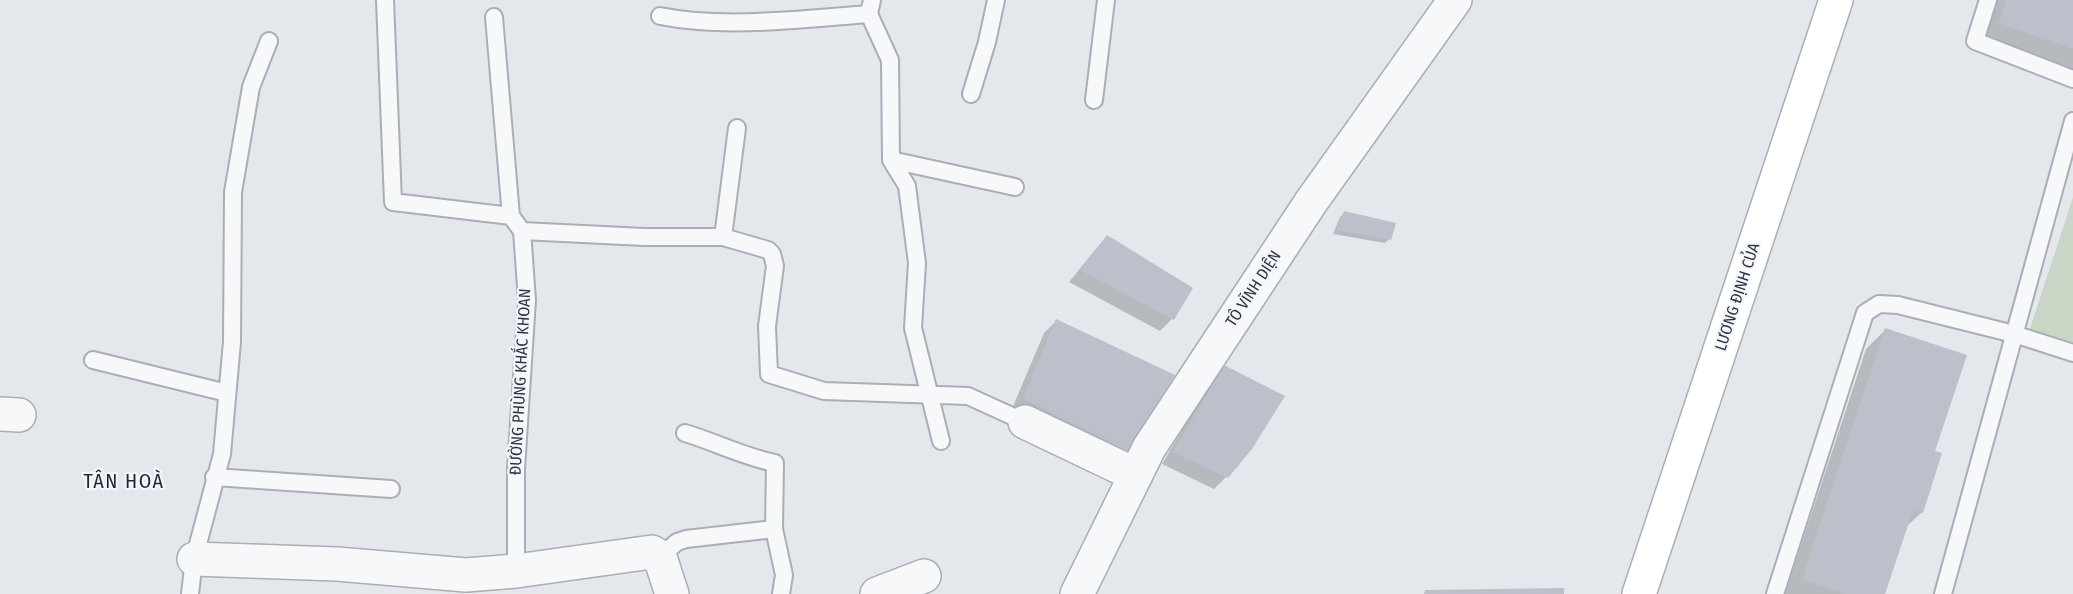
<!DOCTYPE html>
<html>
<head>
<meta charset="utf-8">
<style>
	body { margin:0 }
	canvas { display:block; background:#e4e7ec }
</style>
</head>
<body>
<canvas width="2073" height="594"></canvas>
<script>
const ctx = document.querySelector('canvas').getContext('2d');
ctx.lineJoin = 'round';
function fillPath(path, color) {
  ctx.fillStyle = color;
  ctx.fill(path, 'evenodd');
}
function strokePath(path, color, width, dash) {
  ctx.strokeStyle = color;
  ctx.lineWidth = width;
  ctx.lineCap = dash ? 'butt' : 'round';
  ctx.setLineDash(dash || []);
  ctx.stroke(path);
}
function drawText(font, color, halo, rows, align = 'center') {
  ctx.font = font + ' "Fira Sans Condensed",sans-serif';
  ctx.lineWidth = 4.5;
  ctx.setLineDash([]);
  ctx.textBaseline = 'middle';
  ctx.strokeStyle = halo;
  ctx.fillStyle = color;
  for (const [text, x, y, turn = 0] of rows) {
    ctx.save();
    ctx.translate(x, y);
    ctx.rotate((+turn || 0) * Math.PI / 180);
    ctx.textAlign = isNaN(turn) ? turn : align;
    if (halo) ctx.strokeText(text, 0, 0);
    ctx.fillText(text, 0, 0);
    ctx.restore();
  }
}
fillPath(new Path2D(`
	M2073,197V360L2025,344Z`), '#c9d6c5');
fillPath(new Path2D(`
	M1994,0H2073V74L1980,43Z
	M1344,213L1389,239L1385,243L1333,234L1340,217Z
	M1107,237L1172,319L1160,331L1069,282L1095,250Z
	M1057,320L1127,450L1114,462L1011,411L1044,333Z
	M1886,329L1933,452L1922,512L1905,528L1884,594H1785L1866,349Z
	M1224,367L1226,477L1214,489L1162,464L1212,379Z`), '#0003');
fillPath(new Path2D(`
	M2006,0H2073V48L1999,23Z
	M1344,211L1396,223L1391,240L1336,230Z
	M1107,235L1193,288L1174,320L1080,270Z
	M1056,319L1175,375L1128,451L1023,398Z
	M1885,328L1967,355L1935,451L1942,453L1923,513L1913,510L1885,594H1844L1802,580Z
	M1224,365L1285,396L1252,449L1228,478L1173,452Z
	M1564,588V594H1424L1425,590Z`), '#bbc0ca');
const lane = new Path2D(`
	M385,0L393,202L511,216
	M872,0L869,14L890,60L891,160L907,186L917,263L913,328L941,441
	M1988,0L1975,41L2073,79
	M660,16C725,29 803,19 869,14
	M494,17L511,216L522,231L527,300L516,469V571
	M971,94L987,42L996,0
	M1094,100L1106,0
	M891,160L1015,187
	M522,231L644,237H723L768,250L772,254L775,266L767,326L769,374L824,391L968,396L1025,422
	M723,237L737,128
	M93,360L227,393
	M214,477L391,489
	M774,529L784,575L781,594
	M660,557L677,542L686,539L774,529L775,463C744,457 715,442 685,433
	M190,594L194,559L222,454L232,342L233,192L251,87L269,41
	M1775,594L1865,313L1879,304L1898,305L2014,334L2073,353
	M1943,594L2073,121`);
const street = new Path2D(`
	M0,414L19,415
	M1025,422L1136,475
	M194,559L337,564L466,575L516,571L652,552L660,557L672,594
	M877,594L924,576
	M1077,594L1149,448L1311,202L1455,0`);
const secondary = new Path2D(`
	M1639,594L1836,0`);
strokePath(lane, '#a9aeb7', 20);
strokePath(street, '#a9aeb7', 36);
strokePath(secondary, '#a9aeb7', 36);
strokePath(lane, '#f7f8fa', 16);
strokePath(street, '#f7f8fa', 33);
strokePath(secondary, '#fff', 33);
drawText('16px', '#2b3445', '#f4f6f9', [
	["TÔ VĨNH DIỆN",1254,289,-57],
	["LƯƠNG ĐỊNH CỦA",1738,297,-72],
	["ĐƯỜNG PHÙNG KHẮC KHOAN",521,382,-87]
]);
ctx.letterSpacing = '1.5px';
drawText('20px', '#1d2536', '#f4f6f9', [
	["TÂN HOÀ",124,482]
]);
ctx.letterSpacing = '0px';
</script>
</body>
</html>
